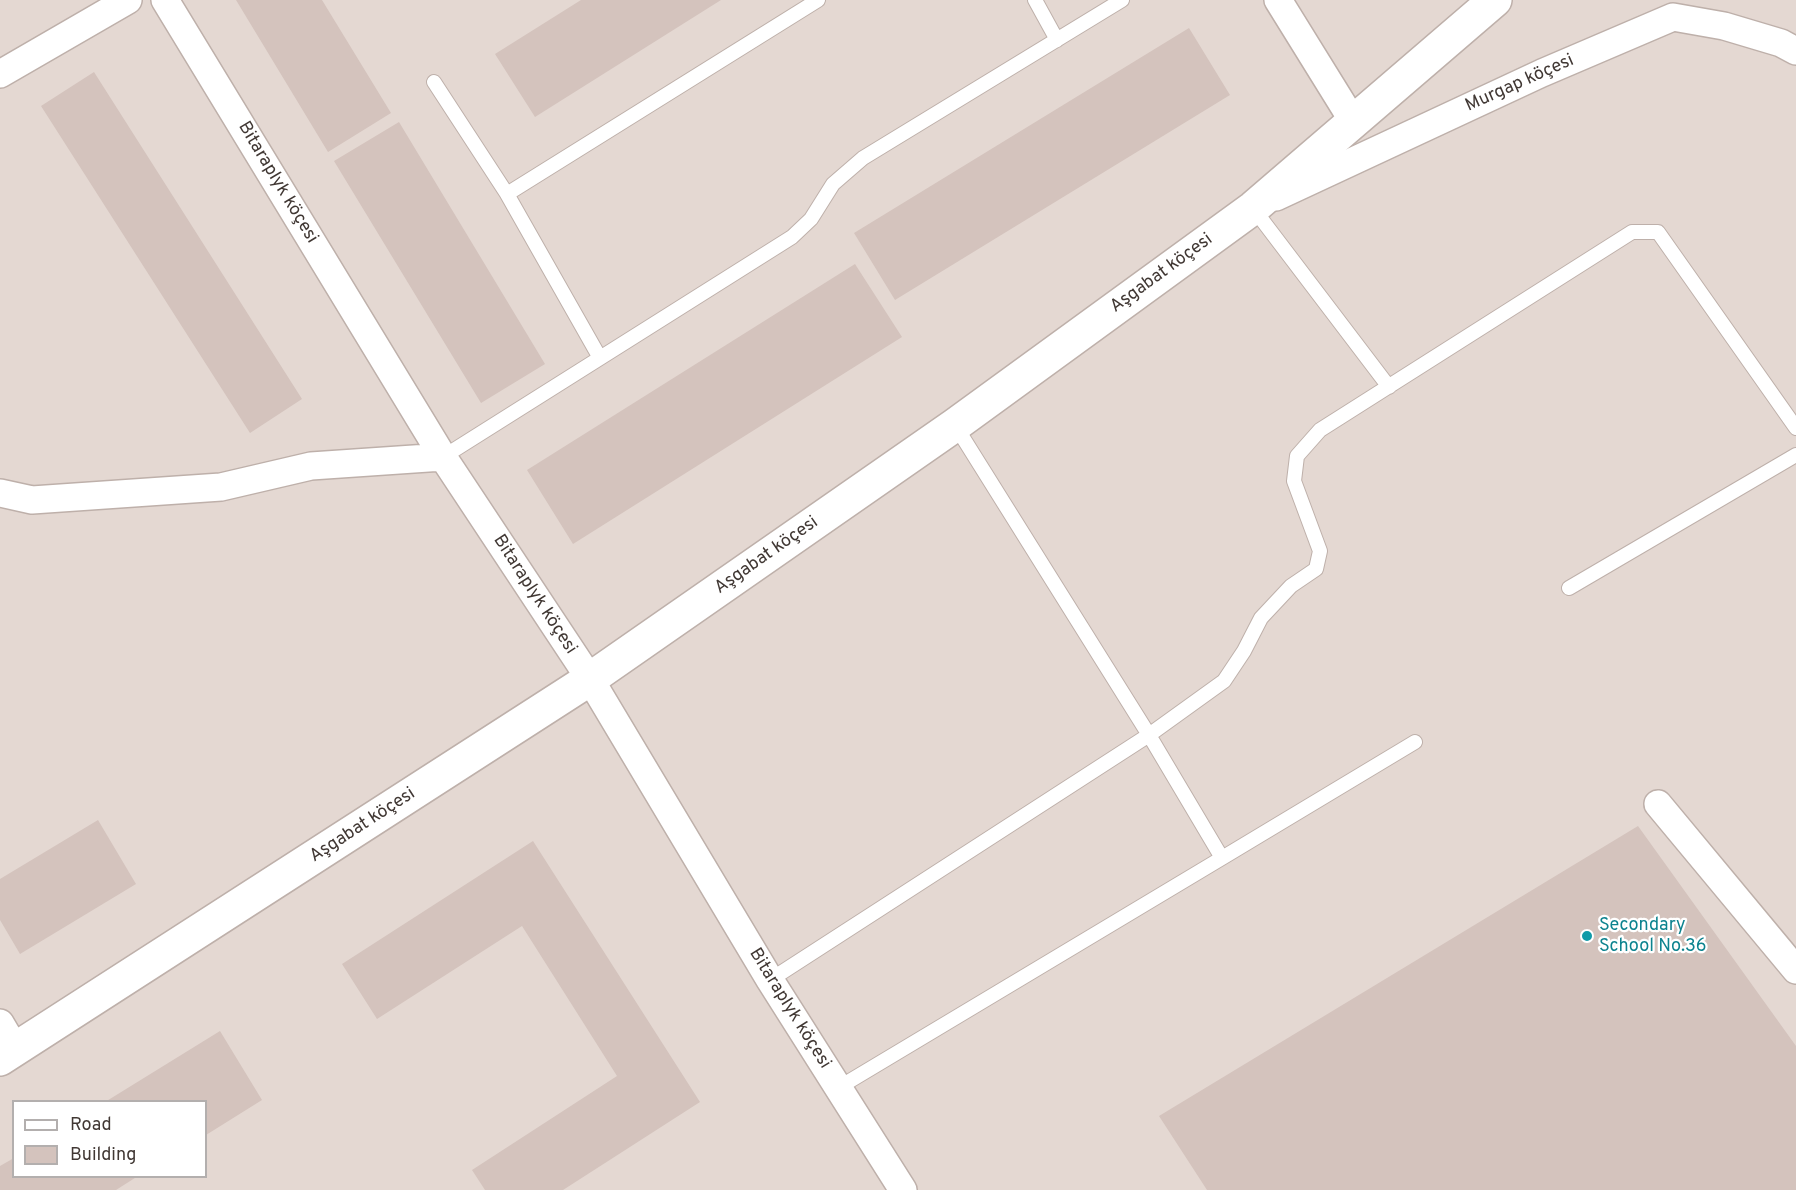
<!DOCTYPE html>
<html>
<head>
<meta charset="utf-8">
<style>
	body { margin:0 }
	#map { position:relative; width:1796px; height:1190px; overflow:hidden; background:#f0e8e3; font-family:Overpass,sans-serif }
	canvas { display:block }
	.legend { position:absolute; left:12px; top:1100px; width:195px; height:78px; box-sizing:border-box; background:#fff; border:2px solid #b3afae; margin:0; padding:8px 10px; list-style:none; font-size:18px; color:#413834 }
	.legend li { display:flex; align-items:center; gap:12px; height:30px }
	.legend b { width:30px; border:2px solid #b3afae }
</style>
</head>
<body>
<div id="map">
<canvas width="1796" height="1190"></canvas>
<ul class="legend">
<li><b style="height:8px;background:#fff"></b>Road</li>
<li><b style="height:16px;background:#d4c3bd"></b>Building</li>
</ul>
</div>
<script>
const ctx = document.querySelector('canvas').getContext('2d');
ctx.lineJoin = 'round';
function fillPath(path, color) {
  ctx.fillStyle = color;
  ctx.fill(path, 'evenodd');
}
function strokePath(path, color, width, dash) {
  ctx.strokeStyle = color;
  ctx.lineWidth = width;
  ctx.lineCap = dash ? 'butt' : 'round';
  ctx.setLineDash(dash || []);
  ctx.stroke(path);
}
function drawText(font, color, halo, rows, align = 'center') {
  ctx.font = font + ' Overpass,sans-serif';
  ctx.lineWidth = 4.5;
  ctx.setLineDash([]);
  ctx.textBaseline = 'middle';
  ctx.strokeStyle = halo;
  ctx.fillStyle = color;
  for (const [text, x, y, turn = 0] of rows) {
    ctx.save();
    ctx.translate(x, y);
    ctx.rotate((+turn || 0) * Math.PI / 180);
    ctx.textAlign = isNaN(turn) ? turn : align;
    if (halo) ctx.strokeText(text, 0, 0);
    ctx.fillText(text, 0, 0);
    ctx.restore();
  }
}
fillPath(new Path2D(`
	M0,0H1796V1190H0ZM14,1102H206V1176H14Z`), '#e4d8d2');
fillPath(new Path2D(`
	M236,0H322L391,113L328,152Z
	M581,0H721L535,117L495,54Z
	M1189,28L1230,95L895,300L854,233Z
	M94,72L302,399L250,433L41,106Z
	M399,122L545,364L481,403L334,161Z
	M855,264L902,337L573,544L527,470Z
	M98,820L136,884L20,954L0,920V879Z
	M1638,826L1796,1046V1190H1207L1159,1116Z
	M533,841L700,1102L563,1190H485L472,1170L617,1076L522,926L377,1019L342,964Z
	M220,1031L262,1100L206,1135V1102H105Z
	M14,1158V1176H138L116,1190H0V1166Z`), '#d4c3bd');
const service = new Path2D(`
	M1035,0L1057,40
	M434,82L507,194
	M1253,208L1389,387
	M600,358L507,194L818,0
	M443,457L792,237L811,219L833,184L863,158L1122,0
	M1569,588L1796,455
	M1222,858L1415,742
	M770,980L1149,735L1224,681L1244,651L1261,618L1291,586L1316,569L1320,551L1294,481L1297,456L1320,430L1632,232H1658L1796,428
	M838,1088L1222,858L1149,735L955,425`);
const minor = new Path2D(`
	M165,0L443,457L590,679L770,980L903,1190
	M1278,0L1353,121
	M0,74L128,0
	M1276,197L1542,73L1673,17L1724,26L1781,43L1796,51
	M0,493L32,500L221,487L311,466L443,457
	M1658,804L1796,970
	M0,1023L16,1050`);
const tertiary = new Path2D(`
	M0,1059L590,679L955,425L1253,208L1495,0`);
strokePath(service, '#beb0aa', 16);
strokePath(minor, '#beb0aa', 30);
strokePath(tertiary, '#beb0aa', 36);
strokePath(service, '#fff', 14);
strokePath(minor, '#fff', 27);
strokePath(tertiary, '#fff', 33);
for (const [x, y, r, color] of [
	[1587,936,6,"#0f9aa8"]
]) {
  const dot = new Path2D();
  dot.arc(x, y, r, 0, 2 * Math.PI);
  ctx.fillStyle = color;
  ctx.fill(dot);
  strokePath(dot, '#fff', 2);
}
drawText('18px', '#413834', '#fff', [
	["Murgap köçesi",1520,84,-24],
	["Bitaraplyk köçesi",277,183,59],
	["Aşgabat köçesi",1162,274,-36],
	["Aşgabat köçesi",767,556,-35],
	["Bitaraplyk köçesi",534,595,57],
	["Aşgabat köçesi",363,826,-33],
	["Bitaraplyk köçesi",789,1009,58]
]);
drawText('18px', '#0d838f', '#fff', [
	["Secondary",1599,926],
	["School No.36",1599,947]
], 'left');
</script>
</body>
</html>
